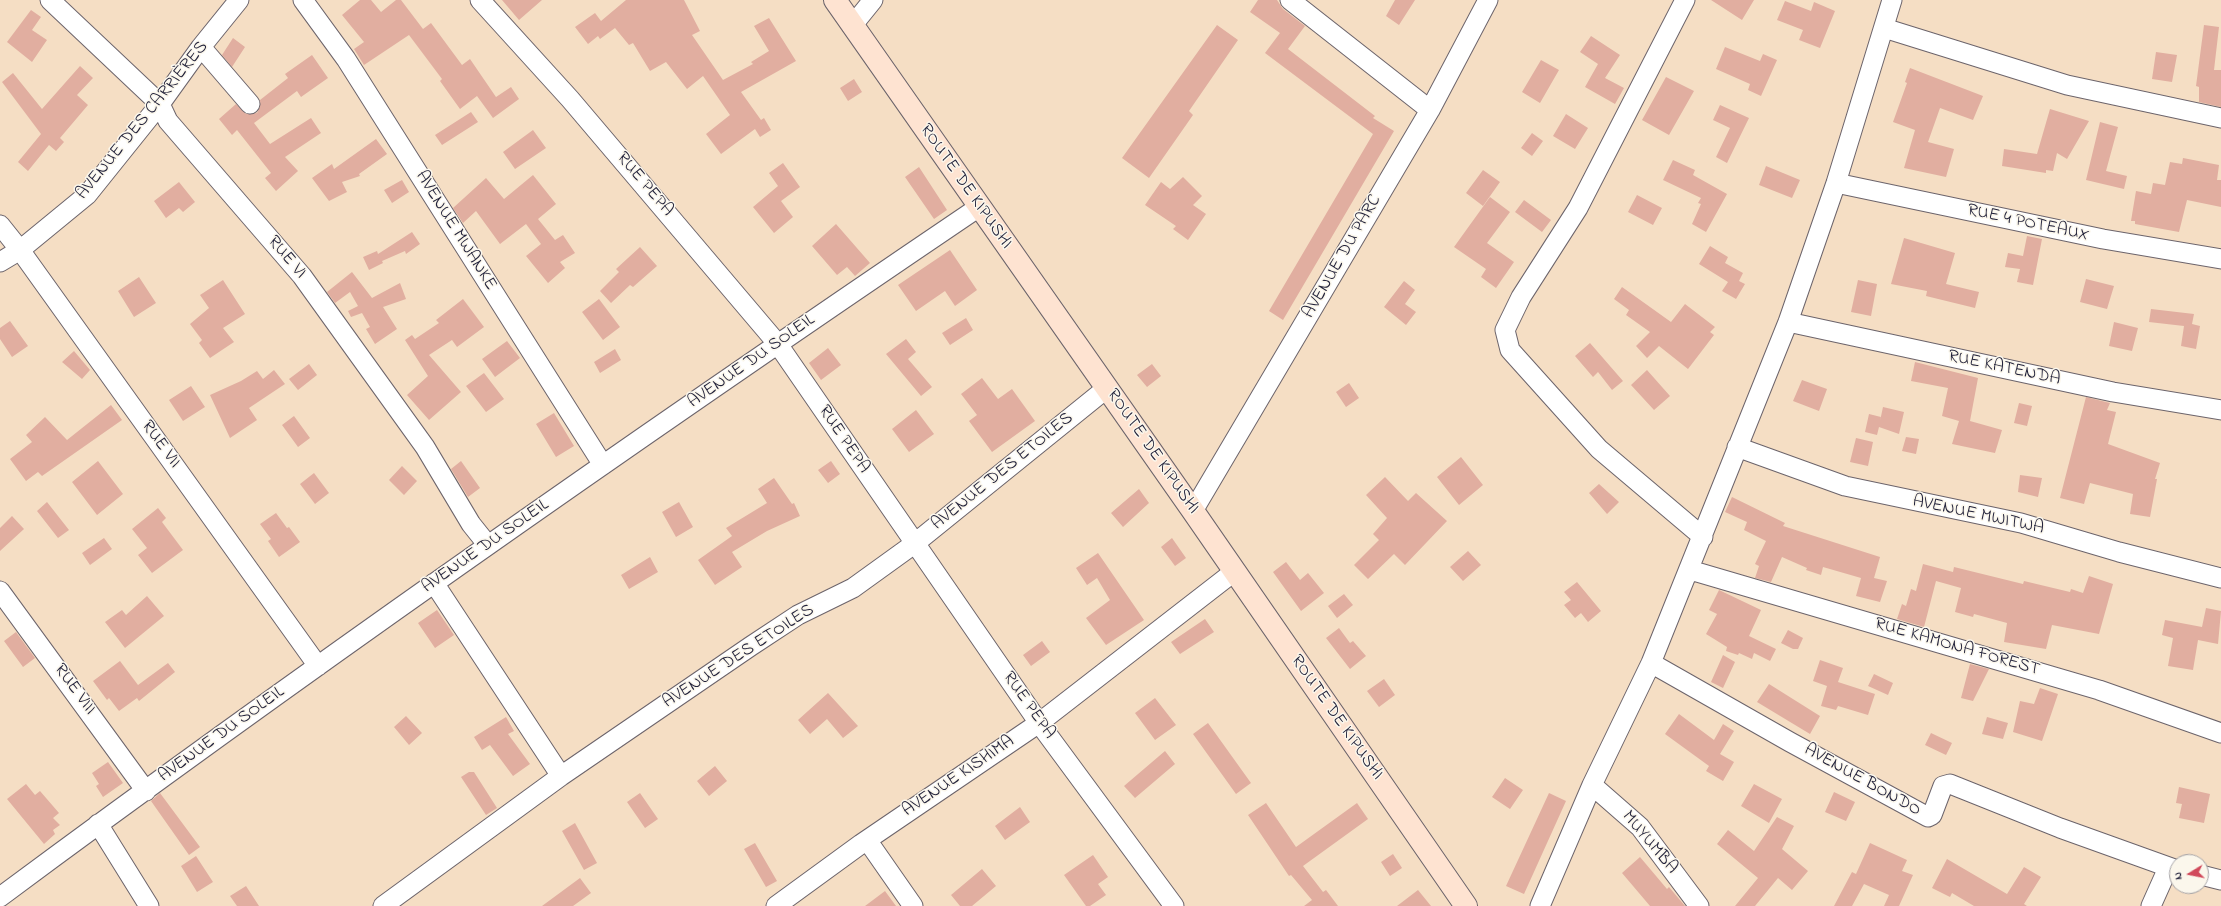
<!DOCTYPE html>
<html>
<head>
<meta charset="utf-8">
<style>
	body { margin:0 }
	#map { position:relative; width:2221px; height:906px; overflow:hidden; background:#f5dec4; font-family:"Indie Flower",sans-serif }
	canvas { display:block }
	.north { position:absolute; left:2169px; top:854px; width:40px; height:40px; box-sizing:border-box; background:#fbf7ec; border:1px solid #a4a2a5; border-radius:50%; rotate:260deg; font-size:11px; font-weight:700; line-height:16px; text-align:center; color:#22223b }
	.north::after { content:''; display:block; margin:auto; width:14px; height:18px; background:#d1495b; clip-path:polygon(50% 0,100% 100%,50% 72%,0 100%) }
</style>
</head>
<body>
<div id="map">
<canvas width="2221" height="906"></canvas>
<div class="north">N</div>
</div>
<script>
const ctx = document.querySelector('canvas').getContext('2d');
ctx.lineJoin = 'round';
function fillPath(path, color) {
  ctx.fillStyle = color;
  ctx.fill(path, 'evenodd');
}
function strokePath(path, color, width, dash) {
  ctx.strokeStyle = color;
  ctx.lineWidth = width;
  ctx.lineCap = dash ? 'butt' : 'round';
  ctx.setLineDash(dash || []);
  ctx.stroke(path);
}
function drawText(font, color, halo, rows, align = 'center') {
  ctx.font = font + ' "Indie Flower",sans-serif';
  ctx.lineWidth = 3;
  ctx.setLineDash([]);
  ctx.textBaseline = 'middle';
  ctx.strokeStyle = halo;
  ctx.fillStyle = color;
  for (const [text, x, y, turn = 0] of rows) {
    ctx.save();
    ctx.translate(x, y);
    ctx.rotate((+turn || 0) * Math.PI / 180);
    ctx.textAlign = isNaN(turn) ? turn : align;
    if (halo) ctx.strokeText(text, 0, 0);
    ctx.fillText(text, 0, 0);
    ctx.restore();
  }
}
fillPath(new Path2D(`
	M360,0H371L381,12L396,0H401L423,29L431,23L462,65L470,59L496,97L511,87L519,99L493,118L477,96L460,109L440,81L442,79L409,35L364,65L354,49L364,42L342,15Z
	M502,0H542L519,20Z
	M626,0H684L700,31L692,35L723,80L753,64L751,62L769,51L754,26L769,18L796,61L741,92L761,120L764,118L771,130L760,137L755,129L721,154L706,134L730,115L703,76L687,89L666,62L650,71L633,43L629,45L615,28L600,39L598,36L588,44L575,27L595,13L601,21Z
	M1258,0H1277L1283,9L1305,26L1288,49L1375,116L1373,118L1394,131L1283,320L1269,311L1373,134L1265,53L1280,33L1250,12Z
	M1395,0H1415L1399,25L1386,16Z
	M1711,0H1754L1742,20Z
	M1785,1L1811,11L1814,2L1835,11L1820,48L1799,40L1803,30L1777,20Z
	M31,10L41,17L32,30L47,40L32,62L7,42Z
	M1217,25L1238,40L1189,111L1193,115L1149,178L1122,158Z
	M2204,25L2219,27L2214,70H2221V107L2199,102V87L2196,86Z
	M1591,36L1620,55L1605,78L1624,88L1615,104L1585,87L1598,64L1580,52Z
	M233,38L245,47L232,67L222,55Z
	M1725,47L1760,61L1763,54L1777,60L1761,96L1748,90L1750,84L1716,69Z
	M2156,52L2177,55L2172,82L2152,79Z
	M312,55L328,78L301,97L297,91L254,123L270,144L311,118L321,133L285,157L298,171L276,191L265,178L271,173L237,130L232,135L219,119L236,104L246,114L257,113L260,107V100L288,78L285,74Z
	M1541,60L1559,70L1540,103L1522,92Z
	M80,66L93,78L77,95L88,105L60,138L64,142L56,151L49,145L28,171L18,162L41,134L2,82L13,73L42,109Z
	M1910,68L1983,96L1973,120L1940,108L1928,142L1954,149L1946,177L1904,168L1915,130L1893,122L1907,83L1905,82Z
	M1666,77L1694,91L1669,135L1642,120Z
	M854,79L862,92L848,101L840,88Z
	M1720,105L1749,118L1727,163L1716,157L1730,128L1713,120Z
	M2050,109L2089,121L2067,159L2057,153L2053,171L2046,170V173L2002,166L2004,149L2037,154Z
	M471,112L478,122L442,145L435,135Z
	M1566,114L1588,128L1575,149L1553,136Z
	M2100,122L2118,127L2106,171L2127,176L2124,189L2086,180Z
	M533,130L546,148L515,169L503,152Z
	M1532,133L1543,141L1532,156L1521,148Z
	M376,139L387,154L359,174L360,176L342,182L347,192L329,201L312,178L332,164L334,169Z
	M2183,158L2219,165L2217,180H2221V207L2187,200L2179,232L2135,224V221H2131L2136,191L2151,194L2153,183L2165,185L2170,162L2182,164Z
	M1673,160L1695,170L1693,175L1727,194L1706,232L1692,224L1701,204L1698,203L1701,198L1663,180Z
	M783,163L800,187L781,201L793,217L774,233L753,207L778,186L769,173Z
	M1766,166L1800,180L1792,198L1759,185Z
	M919,167L947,210L934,219L905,177Z
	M1483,170L1500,182L1483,206L1466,193Z
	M533,175L556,204L538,219L555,240L563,235L575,253L560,262L565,268L548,283L526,256L541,244L526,224L500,244L476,211L463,223L453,208L486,178L504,199Z
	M1183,177L1202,196L1193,205L1206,214L1188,240L1173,229L1176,226L1145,205L1161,182L1170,189Z
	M402,180L409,192L392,203L384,190Z
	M179,182L195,202L183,212L179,208L166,218L154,201Z
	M1637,195L1662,208L1653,225L1628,212Z
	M1490,197L1510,212L1487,243L1514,262L1496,288L1481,277L1486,269L1454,247Z
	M1524,200L1551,220L1542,232L1515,212Z
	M836,224L870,263L855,276L847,267L837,275L812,246Z
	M412,232L420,244L406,254L405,251L382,261L383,263L369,270L363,257L377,251L378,254Z
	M2027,236L2042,239L2033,285L2017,282L2020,269L2005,267L2008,253L2023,256Z
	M1904,238L1955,253L1946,284L1979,292L1975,308L1926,296L1927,291L1891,284Z
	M1710,246L1728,257L1725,263L1743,273L1739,281L1745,284L1736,299L1722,291L1728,282L1699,264Z
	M640,247L657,266L633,287L630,285L611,303L600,291L619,272L616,269Z
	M950,250L977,290L955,306L945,291L916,311L898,285Z
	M352,272L372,298L400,283L406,299L383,307L397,329L375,344L366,329L370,327L362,313L351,317L348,311L358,306L350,292L335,303L327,292Z
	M139,277L156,303L134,317L118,291Z
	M2086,279L2114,286L2107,309L2080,302Z
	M223,280L245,314L223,328L234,342L210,358L199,343L202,340L190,324L209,308L200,295Z
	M1858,280L1877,284L1871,316L1851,312Z
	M1404,281L1415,290L1405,304L1416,312L1406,325L1384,307Z
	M1622,287L1671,322L1685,304L1715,327L1710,332L1714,335L1688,369L1659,346L1647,358L1636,346L1650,332L1626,315L1629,310L1614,299Z
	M463,299L484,327L457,347L452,340L429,355L461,392L429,420L407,395L428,376L405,340L412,335L415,339L439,323L436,320Z
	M599,299L620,327L603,340L582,312Z
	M2151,309L2194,314L2192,324L2200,326L2196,349L2181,346L2184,326L2149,322Z
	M966,318L973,330L950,345L942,333Z
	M10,321L28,346L12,357L0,339V328Z
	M2114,322L2138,328L2132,351L2109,346Z
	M906,339L916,352L908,359L932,387L921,396L886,354Z
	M507,341L520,358L495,377L482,359Z
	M1590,343L1623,381L1612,390L1598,372L1593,377L1575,356Z
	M828,348L841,365L821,380L809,363Z
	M615,349L621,360L600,373L594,362Z
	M74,351L90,370L82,379L62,362Z
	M1915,362L1978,378L1970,421L2002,430L1995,453L1952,444L1959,421L1942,416L1948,388L1911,381Z
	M309,364L317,375L298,390L289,379Z
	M1152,364L1161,376L1147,387L1137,375Z
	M274,370L285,384L249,408L257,420L230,438L210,395L241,381L257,371L263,379Z
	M1647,370L1670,396L1654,410L1631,385Z
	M484,373L504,399L486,412L466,386Z
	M982,378L998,399L1012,389L1035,421L992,452L969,421L977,415L961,394Z
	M1802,380L1827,389L1819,411L1793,401Z
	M1349,383L1359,398L1346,407L1336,392Z
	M191,386L205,407L183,421L169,400Z
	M2086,397L2110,403L2107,410L2116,412L2108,444L2160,463L2155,479H2157L2150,517L2130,514L2133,494L2090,483L2084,504L2060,498Z
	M2019,403L2032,406L2027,426L2014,423Z
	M111,405L122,420L42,476L38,472L26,481L10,459L32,442L26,435L45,417L67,440Z
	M1883,407L1904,412L1899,434L1879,427L1877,435L1865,432L1869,414L1881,417L1880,421Z
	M916,410L934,434L909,452L892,429Z
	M554,413L574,446L556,457L536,424Z
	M294,416L310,438L298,447L282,425Z
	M1906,437L1919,439L1916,454L1902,451Z
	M1856,438L1873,442L1868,466L1850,462Z
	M1461,457L1483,485L1459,505L1437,477Z
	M98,461L123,494L97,515L72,482Z
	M461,461L480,488L468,497L451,469Z
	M831,461L840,474L828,483L818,470Z
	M402,466L417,481L404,495L389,480Z
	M314,473L329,493L315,504L300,484Z
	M2020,475L2042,478L2038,497L2018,492Z
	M1385,477L1408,501L1416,493L1447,521L1405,565L1394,554L1368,579L1354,565L1379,540L1373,534L1387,518L1366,495Z
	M774,478L792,504L794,503L800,516L767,531L732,552L742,567L715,585L698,560L732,536L726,528L767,503L758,489Z
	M1599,484L1619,502L1607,514L1589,493Z
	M1139,489L1149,503L1123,527L1111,513Z
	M1732,497L1785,523L1783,526L1880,557L1874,578L1887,581L1880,602L1856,596L1861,578L1823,567L1821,575L1806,570L1807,568L1782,557L1771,582L1755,578L1759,566L1755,564L1766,541L1744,530L1747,522L1725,512Z
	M47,502L69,530L58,538L37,511Z
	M679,502L693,527L676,537L662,512Z
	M158,508L166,518L162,522L183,550L152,573L138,555L147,548L132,529Z
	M276,513L287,528L289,527L300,542L279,557L268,541L271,539L260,524Z
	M12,516L24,529L0,551V528Z
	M104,538L112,549L90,565L82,553Z
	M1172,538L1186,558L1175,566L1161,547Z
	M1468,551L1481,565L1463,581L1450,567Z
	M1098,553L1144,620L1106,645L1086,618L1110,600L1097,578L1087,585L1076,568Z
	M650,557L658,572L629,589L621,575Z
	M1286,562L1300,580L1308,573L1324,593L1301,611L1273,572Z
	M1923,564L1953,572L1954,567L2023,584L2024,581L2070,592L2071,589L2083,593L2089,576L2113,584L2099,634L2052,625L2046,649L2004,642L2007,623L1974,614L1973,617L1955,612L1961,588L1936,581L1924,627L1897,619L1902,604L1906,606L1911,589L1916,591Z
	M1577,582L1601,611L1588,622L1581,613L1575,618L1564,605L1571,600L1564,592Z
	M1719,590L1761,610L1749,636L1776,649L1770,661L1754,653L1752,659L1739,653L1738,655L1726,651L1727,647L1706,634L1717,614L1709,610Z
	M1344,594L1353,605L1337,618L1328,606Z
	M147,596L164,616L125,648L105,622L122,610L126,615Z
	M2206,608L2221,611L2218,644L2198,640L2193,670L2168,666L2173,638L2162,635L2165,620L2202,627Z
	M437,610L454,635L435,648L418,623Z
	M1205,619L1214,632L1180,654L1171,642Z
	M1339,628L1350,643L1353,641L1366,656L1350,669L1326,638Z
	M1788,630L1803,638L1798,649H1793L1781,643Z
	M16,632L35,658L23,667L4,641Z
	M1042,641L1050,652L1031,666L1023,655Z
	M1723,655L1735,662L1723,688L1711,682Z
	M1820,660L1843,668L1838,682L1875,694L1868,715L1838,706L1836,710L1821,706L1827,686L1813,681Z
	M120,661L138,685L168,663L175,672L139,701L137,698L119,711L109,698L107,700L93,681Z
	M1970,664L1989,669L1973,701L1961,698Z
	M1874,674L1893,683L1888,695L1868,686Z
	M1384,679L1395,695L1379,707L1367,691Z
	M1769,684L1820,716L1810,734L1757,702Z
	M2040,688L2058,694L2042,741L2013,732L2020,701L2034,704Z
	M828,693L858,726L843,738L827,719L810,734L798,720Z
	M1155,698L1176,725L1155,740L1135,713Z
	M1679,714L1714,740L1723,724L1734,731L1720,754L1734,762L1723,781L1706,771L1709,766L1665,734Z
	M406,716L422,733L409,745L394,727Z
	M506,717L514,731L508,734L530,764L513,776L490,745L482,750L474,737Z
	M1987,717L2008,723L2003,739L1982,734Z
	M1208,723L1251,783L1236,794L1193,734Z
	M1931,733L1952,743L1946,755L1925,745Z
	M1165,751L1175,764L1135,798L1124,786Z
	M108,762L123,783L103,797L96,786L99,784L92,773Z
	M715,766L727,781L709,796L697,781Z
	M469,772H474L497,808L486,815L461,777Z
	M1505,778L1523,790L1510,809L1492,797Z
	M26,784L35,795L40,791L59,813L53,818L60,825L53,830L55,834L44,844L7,799Z
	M1754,784L1782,799L1769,823L1741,806Z
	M2179,787L2210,794L2204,823L2179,818L2182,804L2176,803Z
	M1834,792L1855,802L1846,821L1825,812Z
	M160,793L200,847L189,855L151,801Z
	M640,793L658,819L645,828L627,802Z
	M1549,793L1566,801L1524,894L1506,886Z
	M1266,803L1296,847L1357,803L1368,819L1303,866L1323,892L1326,890L1338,906H1304L1312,900L1291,875L1289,876L1248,815Z
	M1020,807L1030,822L1005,840L995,826Z
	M1777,817L1794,826L1782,849L1808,871L1792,890L1778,878L1755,906H1735L1758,878L1717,844L1728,830L1754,851Z
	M575,823L597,863L584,870L562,831Z
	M755,843L777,881L766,887L744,849Z
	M1870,843L1907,860L1902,871L1913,875L1899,906H1884L1889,895L1864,884L1852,906H1834L1852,872L1856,874Z
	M1393,854L1402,868L1390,876L1381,862Z
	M1093,855L1108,877L1098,884L1106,895L1090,906H1086L1064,875Z
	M196,856L213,882L197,892L181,866Z
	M1640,857L1667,889L1669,887L1685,906H1650L1622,873Z
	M1947,859L2007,894L2024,867L2041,877L2024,904L2027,906H1974L1952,893L1950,897L1932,888Z
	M982,869L996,886L972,906H960L951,895Z
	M580,878L591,893L573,906H542Z
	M246,886L259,906H237L230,896Z
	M1418,890L1431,906H1397Z
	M885,891L896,906H865Z`), '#e1aea0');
const minor = new Path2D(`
	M50,0L160,104L168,121L302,276L425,447L471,524L487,544
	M303,0L346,59L603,465
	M480,0L570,99L777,343L1039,723L1174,906
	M1290,0L1430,110
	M1685,0L1578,208L1521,297L1505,330L1510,350L1599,449L1703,537
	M852,26L873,0
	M1884,28L2067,85L2221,118
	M201,47L250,104
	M1836,183L2103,239L2221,259
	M0,225L20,250L318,666
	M0,262L20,250L87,195L160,104L201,47L239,0
	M1788,322L2113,392L2221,410
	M1737,447L1845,486L2021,523L2119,552L2221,578
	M1193,511L1430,110L1488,0
	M1690,570L2099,690L2221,733
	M434,583L561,776
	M0,591L146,791
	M1651,663L1790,742L1928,817L1932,815L1943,786L1950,784L2060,828L2177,870
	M1592,785L1640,827L1699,906
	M98,824L149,906
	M867,840L913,906
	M2201,875L2221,880
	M0,897C321,659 648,431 979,207
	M383,906L561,776L751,646L798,615L853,588L914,544L1107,388
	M776,906L861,844L1039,723L1235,571
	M1540,906L1592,785L1651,663L1788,322L1836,183L1892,0
	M2151,906L2168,868`);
const secondary = new Path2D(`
	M835,0L1193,511L1466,906`);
strokePath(minor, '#6c646b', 21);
strokePath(secondary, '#6c646b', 24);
strokePath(minor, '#fff', 19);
strokePath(secondary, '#fee3d1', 22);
drawText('18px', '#22223b', '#fbf7ec', [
	["AVENUE DES CARRIÈRES",143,121,-51],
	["RUE PEPA",644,185,50],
	["ROUTE DE KIPUSHI",965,187,55],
	["RUE 4 POTEAUX",2028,224,12],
	["AVENUE MWANKE",455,231,58],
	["AVENUE DU PARC",1343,257,-60],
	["RUE VI",286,258,50],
	["AVENUE DU SOLEIL",752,362,-35],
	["RUE KATENDA",2004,369,12],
	["RUE PEPA",843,440,56],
	["RUE VII",160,445,54],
	["ROUTE DE KIPUSHI",1152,452,55],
	["AVENUE DES ETOILES",1003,472,-39],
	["AVENUE MWITWA",1978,516,12],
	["AVENUE DU SOLEIL",486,547,-35],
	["RUE KAMONA FOREST",1957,648,16],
	["AVENUE DES ETOILES",739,657,-33],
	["RUE VIII",74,690,54],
	["RUE PEPA",1028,706,55],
	["ROUTE DE KIPUSHI",1336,718,55],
	["AVENUE DU SOLEIL",222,735,-36],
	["AVENUE KISHIMA",959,777,-34],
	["AVENUE BONDO",1862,781,29],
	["MUYUMBA",1649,843,50]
]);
</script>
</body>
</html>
